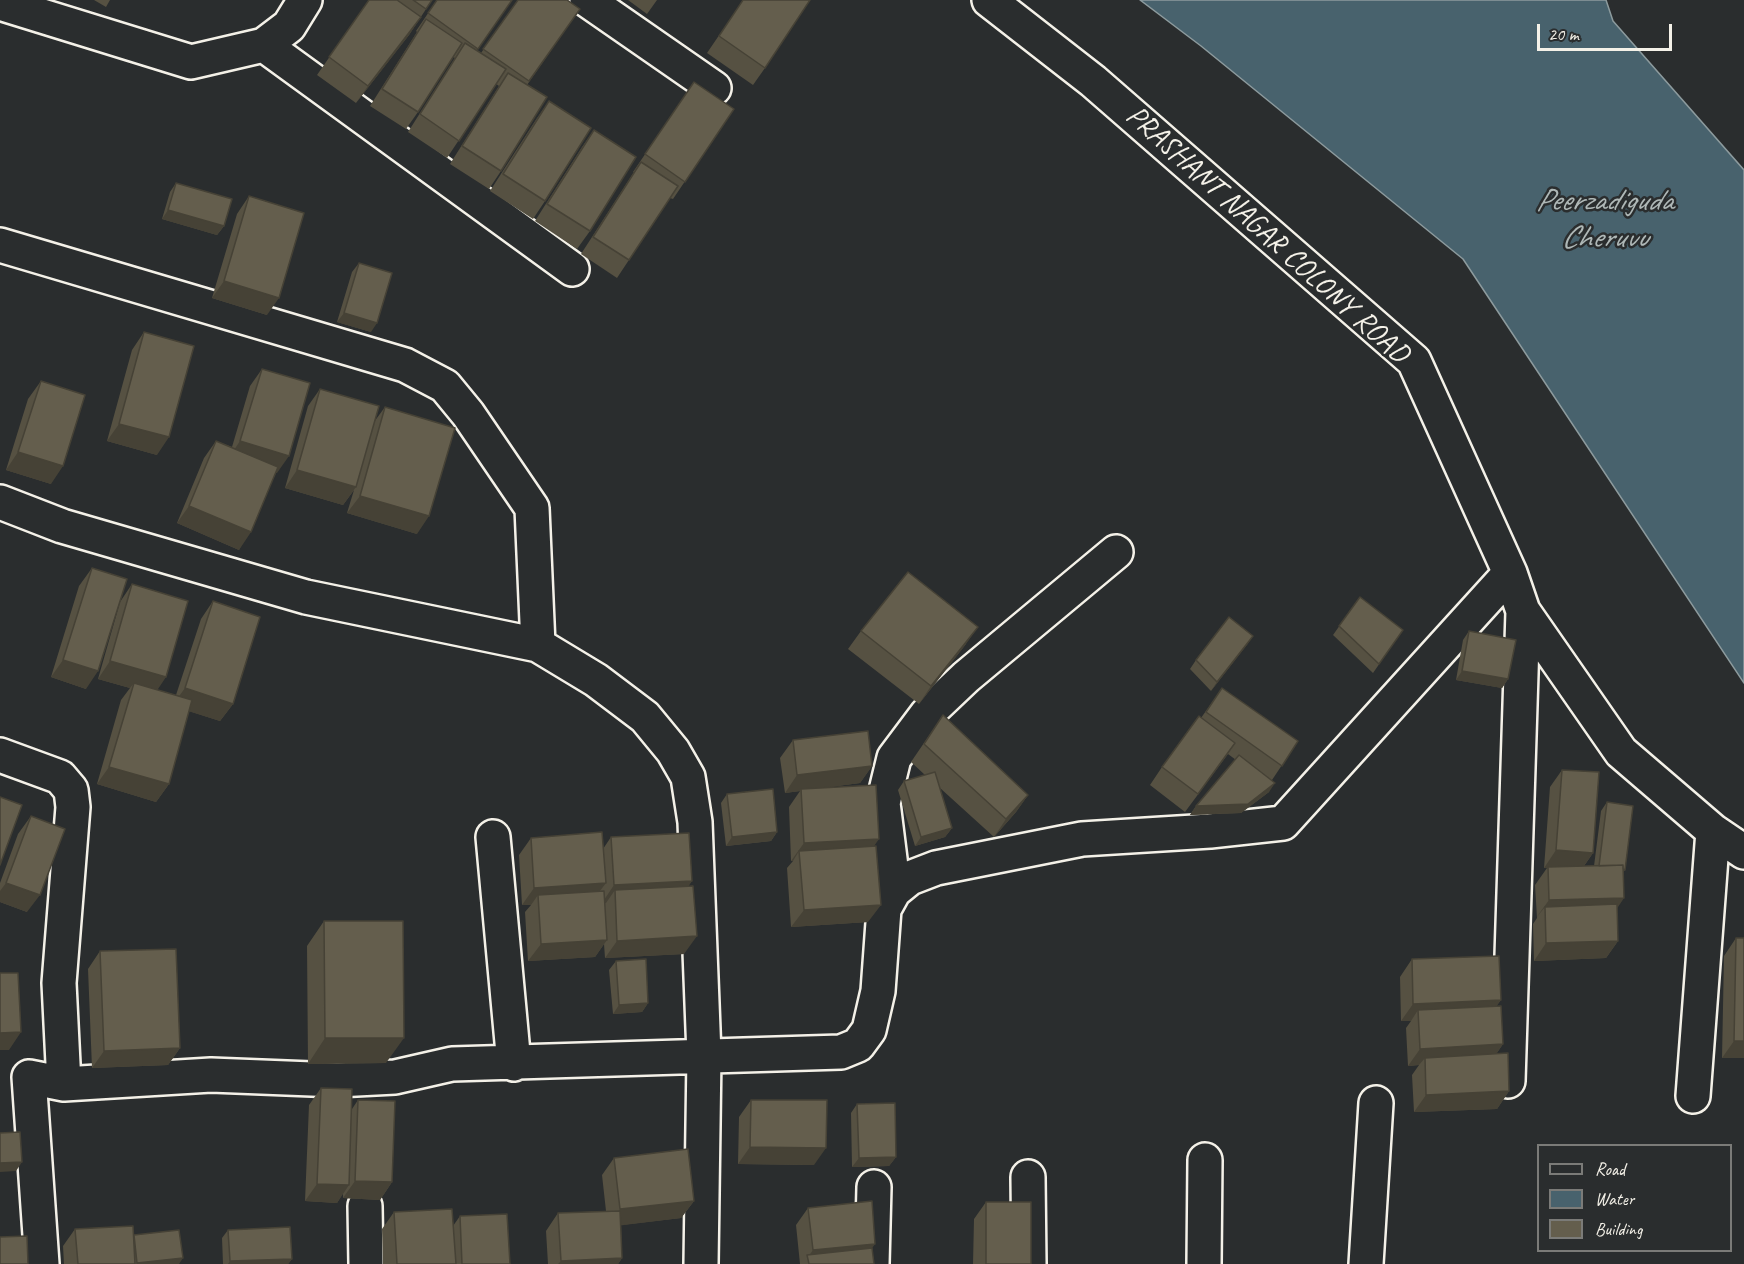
<!DOCTYPE html>
<html>
<head>
<meta charset="utf-8">
<style>
	body { margin:0 }
	#map { position:relative; width:1744px; height:1264px; overflow:hidden; background:#2a2d2e; font-family:Caveat,sans-serif }
	canvas { display:block }
	.legend { position:absolute; left:1537px; top:1144px; width:195px; height:108px; box-sizing:border-box; background:#2a2d2e; border:2px solid #7b7b78; margin:0; padding:8px 10px; list-style:none; font-size:18px; color:#f4f1e8 }
	.legend li { display:flex; align-items:center; gap:12px; height:30px }
	.legend b { width:30px; border:2px solid #7b7b78 }
	.scale { position:absolute; left:1537px; top:24px; width:135px; height:27px; box-sizing:border-box; border:3px solid #f4f1e8; border-top:0; padding-left:8px; font-size:18px; line-height:21px; white-space:nowrap; color:#f4f1e8; -webkit-text-stroke:4px #2a2d2e; paint-order:stroke }
</style>
</head>
<body>
<div id="map">
<canvas width="1744" height="1264"></canvas>
<ul class="legend">
<li><b style="height:8px;background:#2a2d2e"></b>Road</li>
<li><b style="height:16px;background:#48626d"></b>Water</li>
<li><b style="height:16px;background:#645e4d"></b>Building</li>
</ul>
<div class="scale">20 m</div>
</div>
<script>
const ctx = document.querySelector('canvas').getContext('2d');
ctx.lineJoin = 'round';
function fillPath(path, color) {
  ctx.fillStyle = color;
  ctx.fill(path, 'evenodd');
}
function strokePath(path, color, width, dash) {
  ctx.strokeStyle = color;
  ctx.lineWidth = width;
  ctx.lineCap = dash ? 'butt' : 'round';
  ctx.setLineDash(dash || []);
  ctx.stroke(path);
}
function drawText(font, color, halo, rows, align = 'center') {
  ctx.font = font + ' Caveat,sans-serif';
  ctx.lineWidth = 5;
  ctx.setLineDash([]);
  ctx.textBaseline = 'middle';
  ctx.strokeStyle = halo;
  ctx.fillStyle = color;
  for (const [text, x, y, turn = 0] of rows) {
    ctx.save();
    ctx.translate(x, y);
    ctx.rotate((+turn || 0) * Math.PI / 180);
    ctx.textAlign = isNaN(turn) ? turn : align;
    if (halo) ctx.strokeText(text, 0, 0);
    ctx.fillText(text, 0, 0);
    ctx.restore();
  }
}
const water = new Path2D(`
	M1140,0H1606L1613,21L1744,170V683L1463,259L1201,46Z`);
fillPath(water, '#48626d');
strokePath(water, '#8d9b9e', 1.5);
const street = new Path2D(`
	M587,0L714,88
	M989,0L1093,81L1414,361L1510,573L1523,611L1621,752L1713,831L1744,852
	M0,3L191,62L264,45L289,26L305,0
	M264,45L572,269
	M0,245L405,365L445,386L468,414L532,508L538,645
	M0,502L62,526L306,597L538,645L596,680L645,717L673,751L688,777L695,822L704,1055L701,1264
	M0,755L60,777L71,790L73,807L59,983L64,1084
	M493,837L514,1064
	M894,891L883,803L894,758L927,714L966,677L1116,552
	M1508,1081L1523,611
	M1693,1096L1713,831
	M1028,1177L1029,1264
	M365,1206L366,1264
	M42,1264L29,1077L64,1084L211,1075L337,1080L395,1077L452,1064L841,1052L858,1045L869,1030L878,991L884,909L894,891L910,878L936,868L1082,839L1210,831L1283,823L1510,573
	M872,1264L874,1187
	M1204,1264L1205,1160
	M1366,1264L1376,1103`);
strokePath(street, '#f4f1e8', 38);
strokePath(street, '#2a2d2e', 33);
fillPath(new Path2D(`
	M94,0H110L106,7Z
	M369,0H432L409,35L356,103L317,75Z
	M437,0H512L477,50L481,53L518,0L580,9L527,85L501,171L489,189L450,164L499,86L496,84L447,158L408,132L455,58L453,57L418,112L406,129L370,106L417,32L416,31Z
	M628,0H657L647,14Z
	M743,0L765,68L753,85L707,53Z
	M694,82L734,109L673,199L670,198L617,278L581,254L634,172H633Z
	M549,101L545,201L533,219L490,191L537,118Z
	M594,130L590,231L577,249L535,221L582,147Z
	M176,183L224,226L217,235L162,219L170,192Z
	M249,196L267,315L212,298L237,214Z
	M359,263L371,332L337,322L352,272Z
	M144,332L157,455L107,441L132,350Z
	M262,369L277,473H276L239,550L177,523L204,458L216,441L232,447L250,386Z
	M41,381L51,484L6,470L28,399Z
	M320,389L374,422L385,407L417,534L347,513L354,490L343,505L285,488L308,406Z
	M92,568L86,689L51,677L79,586Z
	M132,584L157,690L176,695L201,619L213,601L233,704L220,721L189,711L169,784L156,802L97,784L121,700L130,688L98,679L120,602Z
	M1360,597L1403,630L1373,673L1333,635Z
	M861,631L966,644L919,704L848,649Z
	M1469,631L1508,679L1502,688L1456,680L1463,640Z
	M1253,636L1211,691L1190,669L1196,660Z
	M1222,688L1298,741L1272,780L1269,792L1241,813L1190,815L1196,806L1236,760L1228,754L1185,812L1150,785L1162,767L1201,718Z
	M943,715L1028,795L1016,812L994,837L940,788L952,828L945,837L915,846L898,790L904,781L925,775L911,762Z
	M793,740L872,766L860,783L822,788L874,846L868,922L791,927L787,868L793,861H791L789,807L800,791L785,793L780,758Z
	M1562,770L1593,853L1584,866H1594L1601,811L1607,802L1625,870L1623,872L1617,908L1618,941L1606,958L1534,961L1533,924L1537,918L1535,885L1547,868H1544L1550,787Z
	M727,794L777,832L771,841L726,846L721,803Z
	M31,816L27,912L0,902V883L18,834Z
	M611,837L692,881L688,886L684,954L605,958L604,944L595,957L528,961L525,912L531,905H522L519,855L531,838L603,849Z
	M324,921L386,1063L308,1064L307,946Z
	M1736,938H1744V1058H1722L1724,956Z
	M100,951L180,1048L168,1065L92,1068L88,969Z
	M1412,959L1501,1000L1496,1006L1503,1044L1496,1054L1509,1091L1497,1109L1414,1112L1412,1075L1419,1065L1408,1066L1406,1028L1411,1021H1401L1400,977Z
	M616,961L648,1003L642,1012L613,1014L609,970Z
	M321,1088L352,1109L358,1100L392,1182L380,1200L343,1198V1193L337,1203L305,1201L309,1105Z
	M751,1100L814,1165L738,1164L739,1117Z
	M857,1104L896,1157L889,1166L852,1167L851,1113Z
	M614,1158L694,1201L681,1218L621,1225L622,1258L618,1264H548L546,1231L558,1213L606,1211L602,1175Z
	M986,1202L1031,1264H973L974,1219Z
	M808,1208L872,1248L874,1264H800L796,1225Z
	M394,1212L453,1226L460,1216L510,1264H383L382,1229Z
	M75,1229L134,1235L179,1264H64L63,1246Z
	M228,1230L292,1259L288,1264H223L222,1238Z`), '#565142');
fillPath(new Path2D(`
	M421,17L409,35L356,103L368,86Z
	M168,210L224,226L217,235L162,219Z
	M224,281L279,298L267,315L212,298Z
	M344,313L377,323L371,332L337,322Z
	M119,424L169,437L157,455L107,441Z
	M240,441L289,456L277,473L228,459Z
	M18,452L63,466L51,484L6,470Z
	M297,470L356,487L343,505L285,488Z
	M360,496L429,516L417,534L347,513Z
	M189,506L251,532L239,550L177,523Z
	M978,627L966,644L919,704L931,686Z
	M1253,636L1247,645L1211,691L1217,682Z
	M63,660L98,671L86,689L51,677Z
	M110,661L166,677L154,695L134,683L130,688L98,679Z
	M1462,671L1508,679L1502,688L1456,680Z
	M185,688L233,704L220,721L172,706Z
	M872,766L860,783L801,791V789L800,791L785,793L797,775Z
	M109,767L169,784L156,802L97,784Z
	M1275,783L1269,792L1241,813L1190,815L1196,806Z
	M1028,795L1016,812L994,837L1006,819Z
	M952,828L945,837L915,846L921,837Z
	M777,832L771,841L726,846L732,837Z
	M879,839L867,856L799,851L793,861H791L804,843Z
	M1556,850L1593,853L1581,870L1544,868Z
	M692,881L680,898L615,890L606,903H602L614,885Z
	M6,883L40,895L27,912L0,902V891Z
	M606,883L593,900L538,895L531,905H522L534,888Z
	M1624,898L1612,916L1545,907L1536,918L1549,900Z
	M881,905L868,922L791,927L804,910Z
	M697,936L684,954L605,958L617,941Z
	M607,940L595,957L528,961L541,944Z
	M1618,941L1606,958L1534,961L1546,943Z
	M1501,1000L1488,1018L1418,1010L1411,1021H1401L1413,1004Z
	M648,1003L642,1012L613,1014L619,1005Z
	M21,1032L9,1050H0V1033Z
	M325,1038H404L386,1063L308,1064Z
	M1734,1041H1744V1058H1722Z
	M1503,1044L1491,1062L1425,1058L1419,1065L1408,1066L1420,1049Z
	M180,1048L168,1065L92,1068L104,1051Z
	M1509,1091L1497,1109L1414,1112L1426,1095Z
	M750,1147L826,1148L814,1165L738,1164Z
	M896,1157L889,1166L852,1167L859,1158Z
	M22,1162L16,1171L0,1172V1163Z
	M355,1181L392,1182L380,1200L343,1198Z
	M317,1184L349,1185L337,1203L305,1201Z
	M694,1201L681,1218L608,1227L620,1209Z
	M875,1244L863,1261L808,1257L813,1250Z
	M183,1258L179,1264H136L137,1263Z
	M622,1258L618,1264H558L561,1261Z
	M292,1259L288,1264H228L230,1261Z`), '#464236');
const building = new Path2D(`
	M369,0H397L421,17L368,86L329,57Z
	M413,0H432L426,9Z
	M437,0H512L478,49L428,13Z
	M518,0H567L580,9L529,81L483,49Z
	M743,0H810L765,68L719,36Z
	M426,19L462,43L418,112L382,89Z
	M465,43L506,69L459,141L420,114Z
	M508,73L547,97L501,171L462,146Z
	M694,82L734,109L685,182L645,154Z
	M549,101L591,128L545,201L503,174Z
	M594,130L636,157L590,231L547,204Z
	M641,162L678,186L629,260L593,237Z
	M176,183L232,199L224,226L168,210Z
	M249,196L304,213L279,298L224,281Z
	M359,263L392,273L377,323L344,313Z
	M144,332L194,346L169,437L119,424Z
	M262,369L310,383L289,456L240,441Z
	M41,381L85,395L63,466L18,452Z
	M320,389L379,406L356,487L297,470Z
	M385,407L455,428L429,516L360,496Z
	M216,441L278,467L251,532L189,506Z
	M92,568L127,579L98,671L63,660Z
	M908,572L978,627L931,686L861,631Z
	M132,584L188,601L166,677L110,661Z
	M1360,597L1403,630L1379,664L1339,626Z
	M213,601L260,617L233,704L185,688Z
	M1229,617L1253,636L1217,682L1196,660Z
	M1469,631L1516,640L1508,679L1462,671Z
	M134,683L192,700L169,784L109,767Z
	M1222,688L1298,741L1282,766L1206,712Z
	M943,715L1028,795L1006,819L924,744Z
	M1199,716L1235,743L1198,794L1162,767Z
	M868,731L872,766L797,775L793,740Z
	M1239,755L1275,783L1248,804L1196,806Z
	M1562,770L1599,772L1593,853L1556,850Z
	M935,772L952,828L921,837L904,781Z
	M876,785L879,839L804,843L801,789Z
	M773,789L777,832L732,837L727,794Z
	M0,797L22,805L0,865Z
	M1607,802L1633,806L1625,870L1623,869V865L1599,866Z
	M31,816L65,829L40,895L6,883Z
	M602,832L606,883L534,888L531,838Z
	M689,833L692,881L614,885L611,837Z
	M876,846L881,905L804,910L799,851Z
	M1623,865L1624,898L1549,900L1548,867Z
	M693,886L697,936L617,941L615,890Z
	M604,891L607,940L541,944L538,895Z
	M1617,904L1618,941L1546,943L1545,907Z
	M324,921H403L404,1038H325Z
	M1736,938H1744V1041H1734Z
	M176,949L180,1048L104,1051L100,951Z
	M1499,956L1501,1000L1413,1004L1412,959Z
	M646,959L648,1003L619,1005L616,961Z
	M0,973H18L21,1032L0,1033Z
	M1501,1006L1503,1044L1420,1049L1418,1010Z
	M1508,1053L1509,1091L1426,1095L1425,1058Z
	M321,1088L352,1089L349,1185L317,1184Z
	M358,1100L395,1101L392,1182L355,1181Z
	M751,1100H827L826,1148L750,1147Z
	M895,1103L896,1157L859,1158L857,1104Z
	M20,1132L22,1162L0,1163V1133Z
	M688,1149L694,1201L620,1209L614,1158Z
	M872,1201L875,1244L813,1250L808,1208Z
	M986,1202H1031V1264H986Z
	M452,1209L456,1264H397L394,1212Z
	M620,1211L622,1258L561,1261L558,1213Z
	M507,1214L510,1264H462L460,1216Z
	M133,1226L135,1264H78L75,1229Z
	M290,1227L292,1259L230,1261L228,1230Z
	M179,1230L183,1258L137,1263L134,1235Z
	M27,1236L28,1264H0V1237Z
	M872,1248L874,1264H809L807,1255Z`);
fillPath(building, '#645e4d');
strokePath(building, '#464236', 1.5);
drawText('30px', '#f4f1e8', '#2a2d2e', [
	["PRASHANT NAGAR COLONY ROAD",1267,235,42]
]);
drawText('italic 32px', '#afb8b7', '#2a2d2e', [
	["Peerzadiguda",1604,202],
	["Cheruvu",1604,239]
]);
</script>
</body>
</html>
